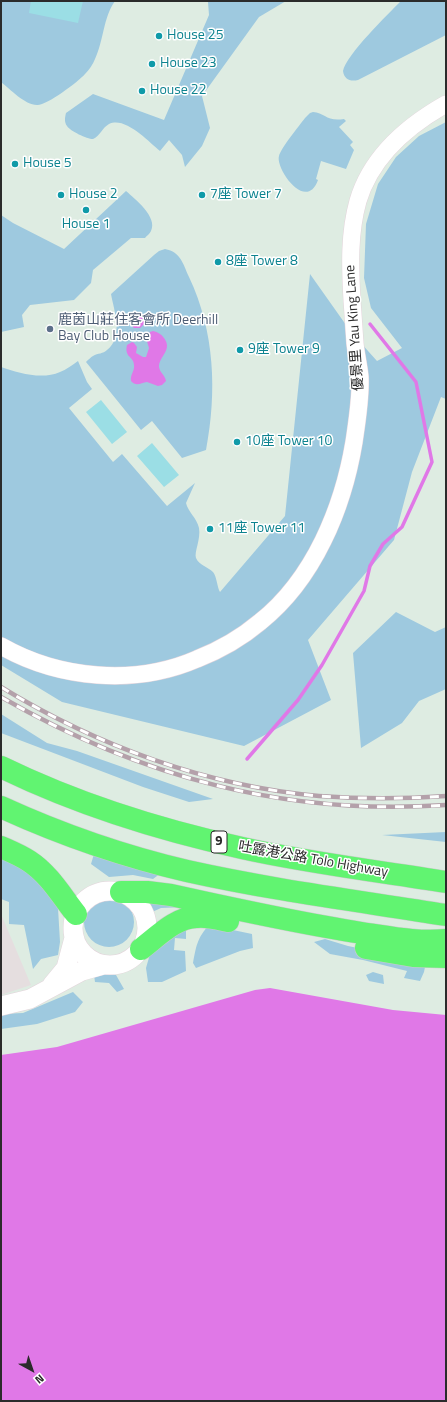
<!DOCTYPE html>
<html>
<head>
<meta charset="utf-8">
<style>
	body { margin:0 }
	#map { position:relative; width:447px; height:1402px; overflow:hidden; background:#deece2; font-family:"Titillium Web",sans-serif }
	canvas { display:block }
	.frame { position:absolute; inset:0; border:2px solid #2b2b2b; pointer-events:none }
	.north { position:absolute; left:12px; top:1350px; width:40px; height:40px; -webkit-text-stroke:3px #fff; paint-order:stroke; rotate:140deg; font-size:11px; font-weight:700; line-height:16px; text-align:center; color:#2b2b2b }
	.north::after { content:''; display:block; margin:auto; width:14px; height:18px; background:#2b2b2b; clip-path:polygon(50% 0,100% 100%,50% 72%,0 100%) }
</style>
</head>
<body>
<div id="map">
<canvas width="447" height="1402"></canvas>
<div class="frame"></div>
<div class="north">N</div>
</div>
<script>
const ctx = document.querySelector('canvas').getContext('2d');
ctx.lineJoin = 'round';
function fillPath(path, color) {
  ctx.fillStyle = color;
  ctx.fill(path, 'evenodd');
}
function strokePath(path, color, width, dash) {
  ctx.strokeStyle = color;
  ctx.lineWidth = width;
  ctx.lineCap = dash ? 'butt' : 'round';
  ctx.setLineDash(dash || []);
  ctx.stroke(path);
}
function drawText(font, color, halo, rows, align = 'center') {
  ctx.font = font + ' "Titillium Web","Noto Sans TC",sans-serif';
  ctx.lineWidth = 3;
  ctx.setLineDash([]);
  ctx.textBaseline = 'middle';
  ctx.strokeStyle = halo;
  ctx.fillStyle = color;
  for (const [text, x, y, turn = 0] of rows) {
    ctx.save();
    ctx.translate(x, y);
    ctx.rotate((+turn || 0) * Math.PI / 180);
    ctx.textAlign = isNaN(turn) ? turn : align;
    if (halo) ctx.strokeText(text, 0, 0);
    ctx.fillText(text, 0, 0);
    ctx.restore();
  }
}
fillPath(new Path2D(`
	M1,914L31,985L1,995Z`), '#e5dedf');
fillPath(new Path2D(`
	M1,1H115C103,18 104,40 95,59C93,64 89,70 85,74C78,82 46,106 37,105C25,105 10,89 1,82Z
	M216,1H286L259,17L202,96L210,128L202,146L185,167L182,155L169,140L160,151C148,141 125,116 109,124C102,128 100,136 93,139C87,139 70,131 67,126C64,122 65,117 66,113L93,94L164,120L209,15L208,2Z
	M401,1H446V35L358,80C350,82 344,79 343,71C346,55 388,14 401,1Z
	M313,112C325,113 327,122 344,119L346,121L339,127L353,142L350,145L354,150L346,169L321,161L316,179L318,180C306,213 275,168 279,156C281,148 299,126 305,118L310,113Z
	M446,122V399L441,397L412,472L394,540L308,640L331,700L244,746L62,702L1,665V367C18,373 42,380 60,372C66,370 72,365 78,361L87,382L92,389L69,408L113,462L122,454L167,506L195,483L186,503C188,512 197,518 199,528C201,539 194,552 196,558C199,565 208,567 213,572C217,577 217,587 220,592L285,516L310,274L351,332L377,361L402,348L371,308L364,278L366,224L378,184L396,157L419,136Z
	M126,191C135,199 158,217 151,231C150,234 146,236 145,238H131L93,270L91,283L74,300L30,305L22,315L24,327L1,332V215L13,223L64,249Z
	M165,249C181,252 183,264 189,277C215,332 217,392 206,450L182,458L152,421L141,430L86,362C88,360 91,357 93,356C98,353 103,354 107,350C124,337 114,311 111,294L154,255L159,251Z
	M396,612L435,632L446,627V689L419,701L402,723L361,748L353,653Z
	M1,714L47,743L77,751L213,799L189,802L143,787L1,733Z
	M446,832V842L382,835Z
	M94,854L161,873L153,879L133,875L109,877L91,864Z
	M1,858L39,878L58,908L60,942L58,955L41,959L33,969L24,925L9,924V902L1,899Z
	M84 922a25 25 0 1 1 50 0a25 25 0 1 1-50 0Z
	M144,902L186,907L161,908L150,913Z
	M209,925L252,934L253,948L240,951L196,968L193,963C196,947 197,938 209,925Z
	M182,927L186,931V939L175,938L174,950L185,951L186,971L162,982H148L146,968L152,947Z
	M325,939L348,946L426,962L424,972L420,981L404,978L407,971L363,960L330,954L314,942Z
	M109,970L116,975L124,989L117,992L109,983L95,982L94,975Z
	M373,972L383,975L384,984L369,981L366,975Z
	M73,992L83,1002L75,1012L37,1024L1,1029V1014L23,1013Z`), '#9ec9df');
fillPath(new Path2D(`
	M31,1H83L78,23L29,13Z
	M101,400L127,432L112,444L86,412Z
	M152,443L179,475L164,487L137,456Z`), '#9bdee5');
fillPath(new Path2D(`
	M140,315L144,318L145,323L140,328H134L132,326L133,320Z
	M153,331C158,332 161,334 164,338C173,350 159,356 159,367C160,373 165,375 166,381L162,385L158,386L147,382C141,383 136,387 131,381C130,374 135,371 134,365C134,356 124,358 127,345L132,342L134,343L137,347L136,353L143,357H146L149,348L146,338L150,332Z
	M270,988L393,1010L446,1015V1401H1V1055L57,1047L255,990Z`), '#e078e7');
strokePath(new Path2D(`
	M247,759L298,700L322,665L364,591L370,566L383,544L402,527L432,462L416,382L370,324`), '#e078e7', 3.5);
const tertiary = new Path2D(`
	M1,646C59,679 135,686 197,659C220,650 241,638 260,622C314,579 343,508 354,442C357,421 361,398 360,377C359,366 356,354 355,343C354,329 353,314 352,300C350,266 349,233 358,201C371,157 407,126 446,104`);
const secondary = new Path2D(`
	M73 928a37 37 0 1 1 74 0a37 37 0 1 1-74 0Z
	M52,985L66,968L74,938
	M1,1006L30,999L82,971L103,965`);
const motorway = new Path2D(`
	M1,767C77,804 160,830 242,848C309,863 378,871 446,882
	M1,807C60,834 123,856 187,871C272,890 359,901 446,915
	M1,847C10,851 20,855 29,861C49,874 61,895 76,914
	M121,892H147L171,895C234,909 298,923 362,933C390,937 418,943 446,940
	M366,948L413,956L446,957
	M141,949C158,936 176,917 197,917C208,916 218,919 228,921`);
strokePath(tertiary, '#e3d4db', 18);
strokePath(secondary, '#e3d4db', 20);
strokePath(motorway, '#ccc', 23);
strokePath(tertiary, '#fff', 17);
strokePath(secondary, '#fff', 19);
strokePath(motorway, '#61f471', 22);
const rail = new Path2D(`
	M1,687C97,746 207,786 319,796C361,799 404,799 446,796
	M1,697C140,777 285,816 446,805`);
strokePath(rail, '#b4a1aa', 4.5);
strokePath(rail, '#fff', 3, [9]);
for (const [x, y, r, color] of [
	[159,36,4,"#0f9aa8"],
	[152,64,4,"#0f9aa8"],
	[142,91,4,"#0f9aa8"],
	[15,164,4,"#0f9aa8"],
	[61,195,4,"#0f9aa8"],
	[202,195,4,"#0f9aa8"],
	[86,210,4,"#0f9aa8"],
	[218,262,4,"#0f9aa8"],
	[50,329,4,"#5c6f8a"],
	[240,350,4,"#0f9aa8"],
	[237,442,4,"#0f9aa8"],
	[210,529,4,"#0f9aa8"]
]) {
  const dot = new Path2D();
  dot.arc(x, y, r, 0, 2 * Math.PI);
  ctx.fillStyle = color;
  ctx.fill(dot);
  strokePath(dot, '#fff', 1.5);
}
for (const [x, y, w] of [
	[219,842,16]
]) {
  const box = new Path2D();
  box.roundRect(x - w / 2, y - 11, w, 22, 3);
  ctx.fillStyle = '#fff';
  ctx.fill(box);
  strokePath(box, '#2b2b2b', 1);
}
drawText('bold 13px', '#2b2b2b', null, [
	["9",219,842]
]);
drawText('14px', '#0d838f', '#fff', [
	["House 25",167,36],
	["House 23",160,64],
	["House 22",150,91],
	["House 5",23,164],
	["House 2",69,195],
	["7座 Tower 7",210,195],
	["House 1",86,225,"center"],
	["8座 Tower 8",226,262],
	["9座 Tower 9",248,350],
	["10座 Tower 10",245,442],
	["11座 Tower 11",218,529]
], 'left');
drawText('14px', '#4e5e75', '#fff', [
	["鹿茵山莊住客會所 Deerhill",58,321],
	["Bay Club House",58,337]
], 'left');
drawText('14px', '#2b2b2b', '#fff', [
	["優景里 Yau King Lane",355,328,-94],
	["吐露港公路 Tolo Highway",313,860,10]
]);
</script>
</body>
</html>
